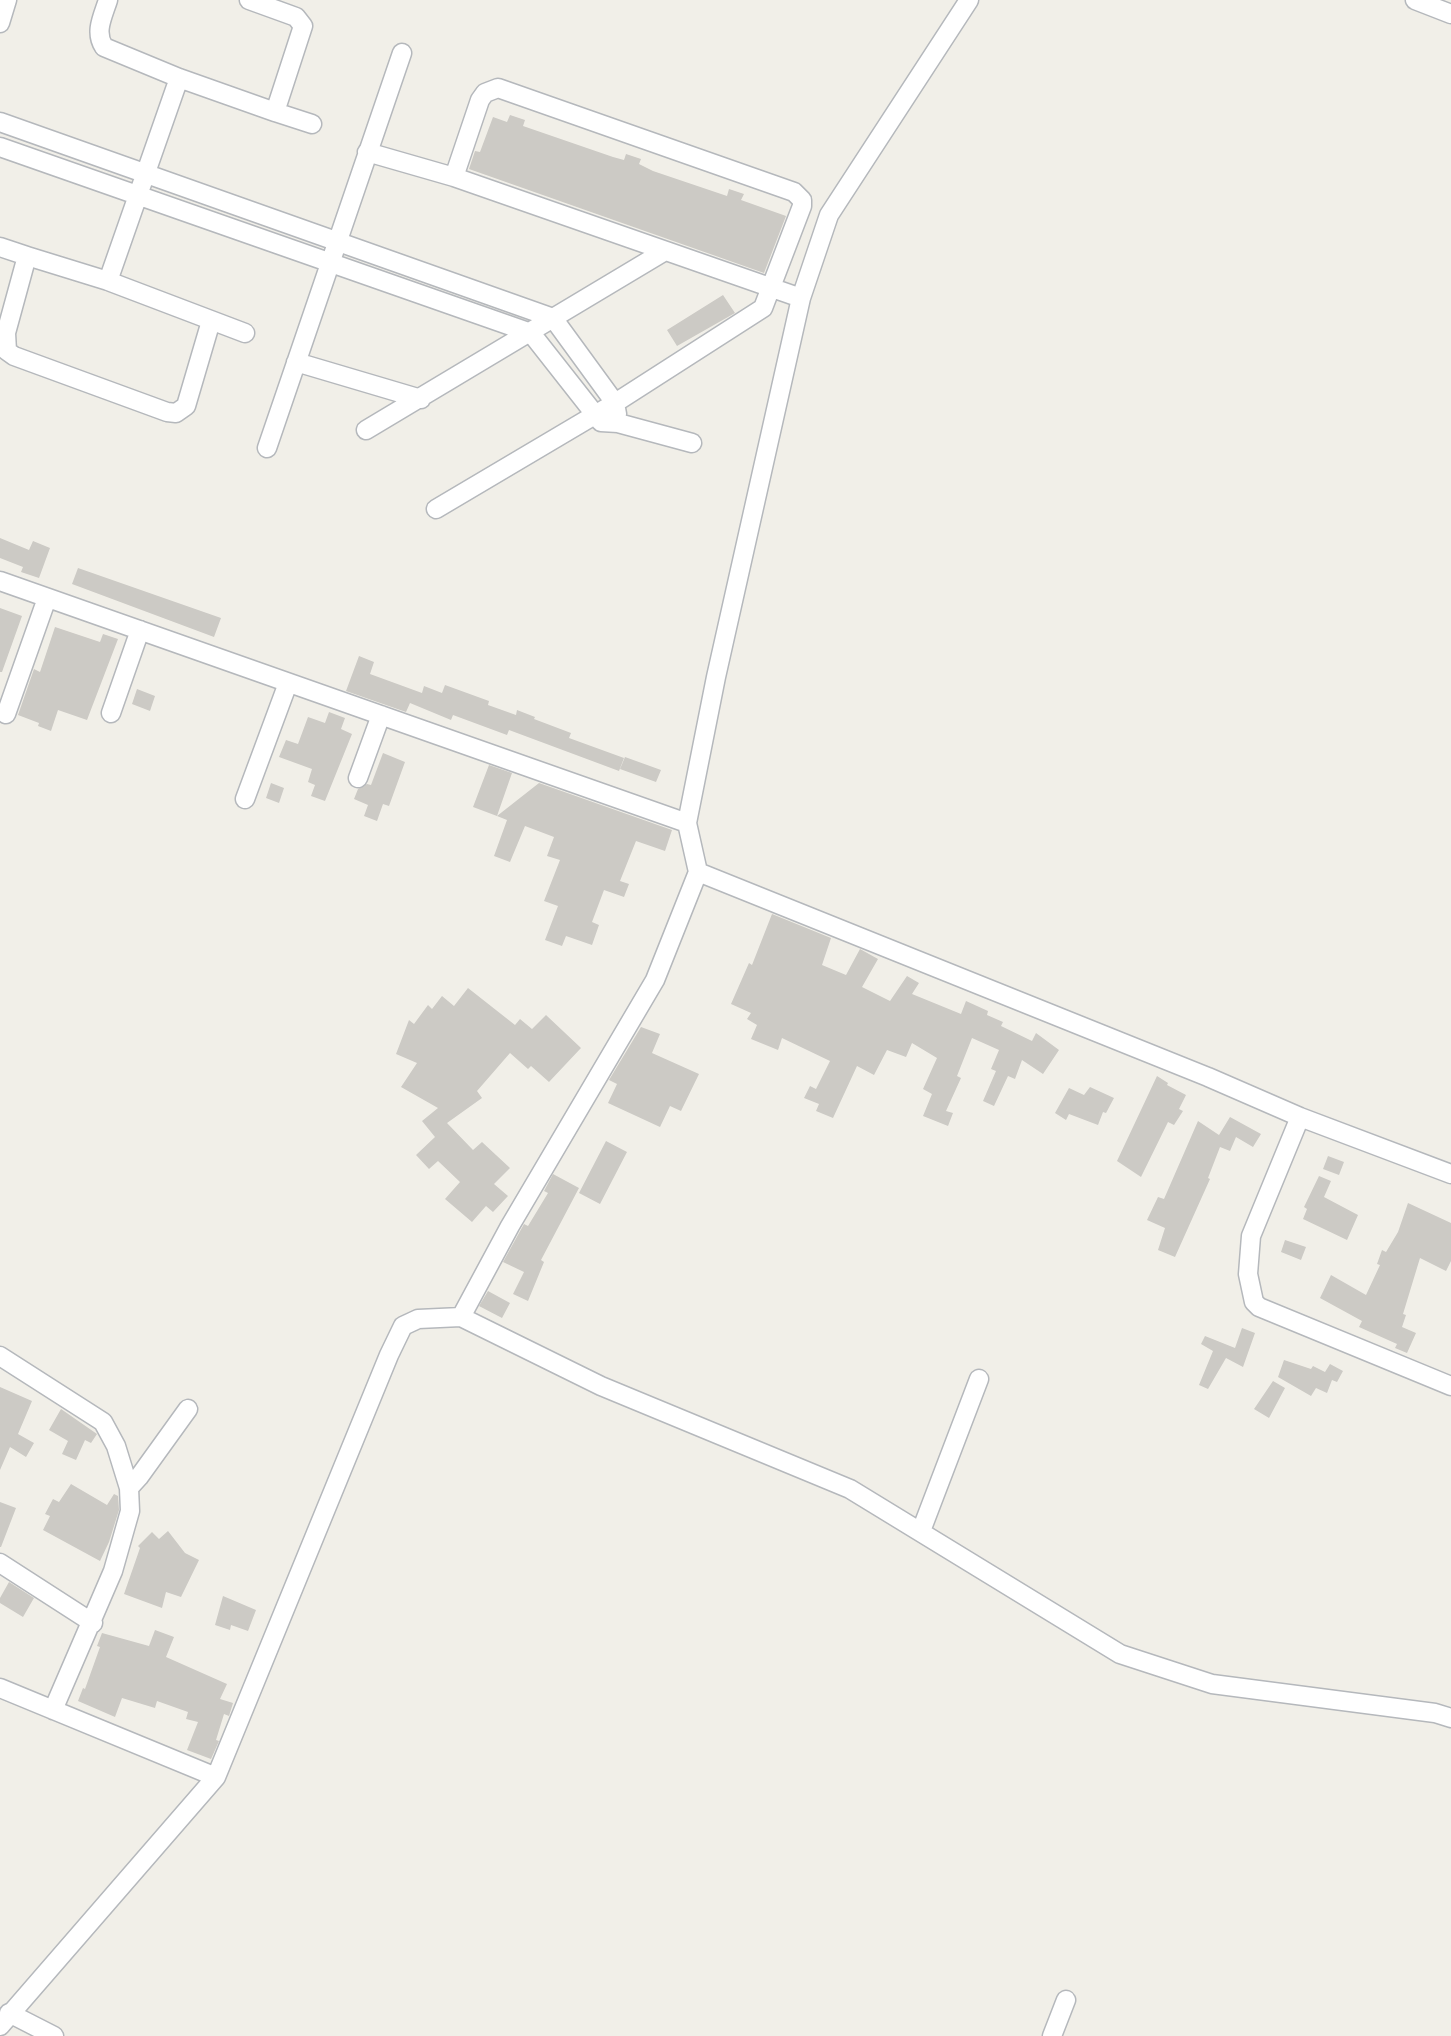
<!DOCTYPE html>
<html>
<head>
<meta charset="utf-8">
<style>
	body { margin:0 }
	canvas { display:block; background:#f1efe8 }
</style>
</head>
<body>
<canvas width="1451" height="2036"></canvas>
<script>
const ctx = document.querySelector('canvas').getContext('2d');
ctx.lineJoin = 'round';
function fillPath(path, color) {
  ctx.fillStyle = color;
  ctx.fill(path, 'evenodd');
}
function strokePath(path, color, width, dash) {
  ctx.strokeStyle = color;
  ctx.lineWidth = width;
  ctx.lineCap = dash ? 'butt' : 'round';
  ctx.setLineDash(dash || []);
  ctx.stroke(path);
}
fillPath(new Path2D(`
	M510,115L525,120L523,126L613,157L624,160L626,154L641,159L639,164L653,171L727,196L729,189L744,194L741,200L786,216L764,273L469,169L475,151L480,152L493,117L507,122Z
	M723,295L735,313L677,346L667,330Z
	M0,538L29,550L33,541L50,548L39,578L21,572L23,567L0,558Z
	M78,568L221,618L214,637L72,584Z
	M0,608L22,616L2,672H0Z
	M55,627L100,642L103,634L118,639L87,720L58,710L51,731L38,726L39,723L18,715L34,669L40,672Z
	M359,656L374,662L370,674L422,693L424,686L442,693L445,685L489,701L488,705L516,715L517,710L535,717L534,719L571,733L569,738L624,758L619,771L509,730L507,735L453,715L451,720L410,703L406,712L346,691Z
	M137,689L155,696L150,711L132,704Z
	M329,712L345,718L341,729L352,734L325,801L311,796L315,785L308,782L312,769L279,757L286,740L298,744L308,717L325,723Z
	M383,753L405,762L389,806L383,804L377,821L364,816L368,805L354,799L358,789L367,784L371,785Z
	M625,757L661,770L656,782L620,769Z
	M489,765L512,773L497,816L473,807Z
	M271,783L284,788L279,803L266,798Z
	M539,783L672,830L665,851L636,841L620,881L629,884L624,897L604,890L592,922L599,925L592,945L566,936L562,946L545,940L558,906L544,901L560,860L547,856L554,837L525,826L510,862L494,856L507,820L497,816Z
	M772,914L831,938L822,965L846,975L860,949L878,959L862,987L890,1001L907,976L919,983L912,994L961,1014L966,1001L988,1011L987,1015L1003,1022L1001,1026L1032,1041L1036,1033L1059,1050L1043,1074L1022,1060L1015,1079L1008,1076L994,1106L983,1101L996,1071L991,1069L999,1050L972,1038L957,1076L961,1078L946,1111L953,1113L948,1126L923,1116L932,1094L923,1089L937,1058L912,1043L906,1057L887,1050L874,1075L857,1066L833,1118L816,1111L819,1104L804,1098L810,1086L816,1089L830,1061L782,1038L778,1050L751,1039L757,1025L747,1019L751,1013L731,1004L749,963L752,965Z
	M468,988L515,1025L520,1019L532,1029L546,1015L581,1048L549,1082L531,1066L528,1069L510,1053L477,1091L482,1098L447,1123L473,1150L482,1142L510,1168L494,1184L508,1196L493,1212L486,1206L472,1222L445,1199L460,1182L438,1161L429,1169L416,1155L435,1137L422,1121L438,1108L401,1087L417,1063L396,1054L409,1020L414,1024L428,1005L432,1009L442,996L454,1006Z
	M641,1027L660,1034L652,1053L699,1074L681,1111L670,1106L660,1127L608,1103L617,1084L609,1080Z
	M1157,1076L1168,1083L1167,1085L1186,1095L1179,1109L1183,1111L1174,1125L1168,1122L1141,1177L1117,1161Z
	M1090,1087L1114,1098L1106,1113L1103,1112L1098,1125L1069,1114L1066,1120L1055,1113L1069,1088L1084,1095Z
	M1230,1117L1261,1134L1253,1147L1236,1137L1230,1151L1220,1147L1208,1178L1210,1179L1175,1257L1158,1250L1165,1228L1147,1220L1158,1197L1164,1199L1198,1121L1219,1135Z
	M606,1141L627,1152L600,1204L579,1193Z
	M1328,1156L1344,1162L1339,1175L1323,1169Z
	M553,1174L579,1188L541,1260L544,1262L528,1301L513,1294L524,1272L503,1262L524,1224L528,1226L548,1193L544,1191Z
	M1319,1176L1331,1181L1324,1197L1358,1215L1347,1240L1303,1219L1307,1209L1304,1207Z
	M1408,1203L1451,1223V1261L1446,1271L1420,1258L1403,1314L1406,1315L1402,1327L1416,1333L1407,1353L1395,1348L1397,1344L1359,1327L1362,1321L1320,1298L1331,1275L1366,1295L1380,1265L1377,1264L1382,1250L1386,1252L1398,1232Z
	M1285,1240L1306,1247L1301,1260L1281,1252Z
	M488,1291L510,1303L502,1318L479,1306Z
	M1242,1328L1255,1333L1243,1367L1226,1358L1208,1389L1199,1385L1213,1351L1201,1344L1205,1336L1235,1348Z
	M1284,1360L1311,1369L1313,1366L1325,1372L1330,1364L1343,1371L1337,1382L1332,1380L1327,1393L1316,1388L1311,1396L1278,1377Z
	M1273,1381L1285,1388L1269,1418L1254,1409Z
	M0,1387L32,1401L18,1434L34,1443L26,1457L10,1447L0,1470Z
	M61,1409L97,1434L91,1443L85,1440L76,1460L62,1454L68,1441L49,1430Z
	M71,1484L107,1505L114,1494L118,1496L119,1510L109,1542L100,1561L43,1530L50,1516L45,1514L53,1499L59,1502Z
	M0,1502L16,1508L1,1547H0Z
	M168,1531L185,1553L199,1560L181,1597L166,1592L162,1608L124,1594L140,1548L138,1546L152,1532L159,1539Z
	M9,1582L34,1598L23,1617L0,1603V1598Z
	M223,1596L256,1610L248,1631L231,1625L230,1630L215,1625Z
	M155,1630L174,1637L166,1657L227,1684L220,1699L233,1703L229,1716L224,1714L216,1740L219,1741L211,1759L187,1750L198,1722L186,1719L188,1712L157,1701L155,1708L122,1698L115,1717L78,1701L83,1688L85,1689L100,1647L97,1646L102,1633L149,1646Z`), '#cccac5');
const minor = new Path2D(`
	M108,0C103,16 94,32 104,47L179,78L275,112L303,26L296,17L249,0
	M1415,0L1451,14
	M0,23L7,0
	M179,78L108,281L245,333
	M275,112L312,124
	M0,122L553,318L615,403L617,414
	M0,147L531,333L601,422L618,423L692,443
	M367,152L454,177L801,298
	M0,247L27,256L6,333L7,351L14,356L167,412L176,413L186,406L211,321
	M27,256L108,281
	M296,362L421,399
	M366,430L665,251
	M267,448L402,53
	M436,509L615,403L763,308L802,206V200L794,192L498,88L485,93L480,100L454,177
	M0,581L687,823
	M111,713L140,630
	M6,714L47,598
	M358,778L381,715
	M245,799L288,683
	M698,872L1208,1077L1300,1117L1451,1174
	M1300,1117L1251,1236L1248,1274L1254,1302L1259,1307L1451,1386
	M461,1317L601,1386L850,1489L1120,1654L1212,1684L1435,1713L1451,1718
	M0,1356L103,1422L116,1446L129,1488L130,1511L113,1571L53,1710
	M129,1488L139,1477L188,1409
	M921,1531L979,1379
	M0,1563L93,1623
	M0,1688L216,1777
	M9,2013L54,2036
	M0,2026L216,1777L389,1355L403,1326L418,1319L461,1317L510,1226L655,980L698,872L687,823L716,677L801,298L829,215L969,0
	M1052,2036L1066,2000`);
strokePath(minor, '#b5b8bc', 21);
strokePath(minor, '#fff', 18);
</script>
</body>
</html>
